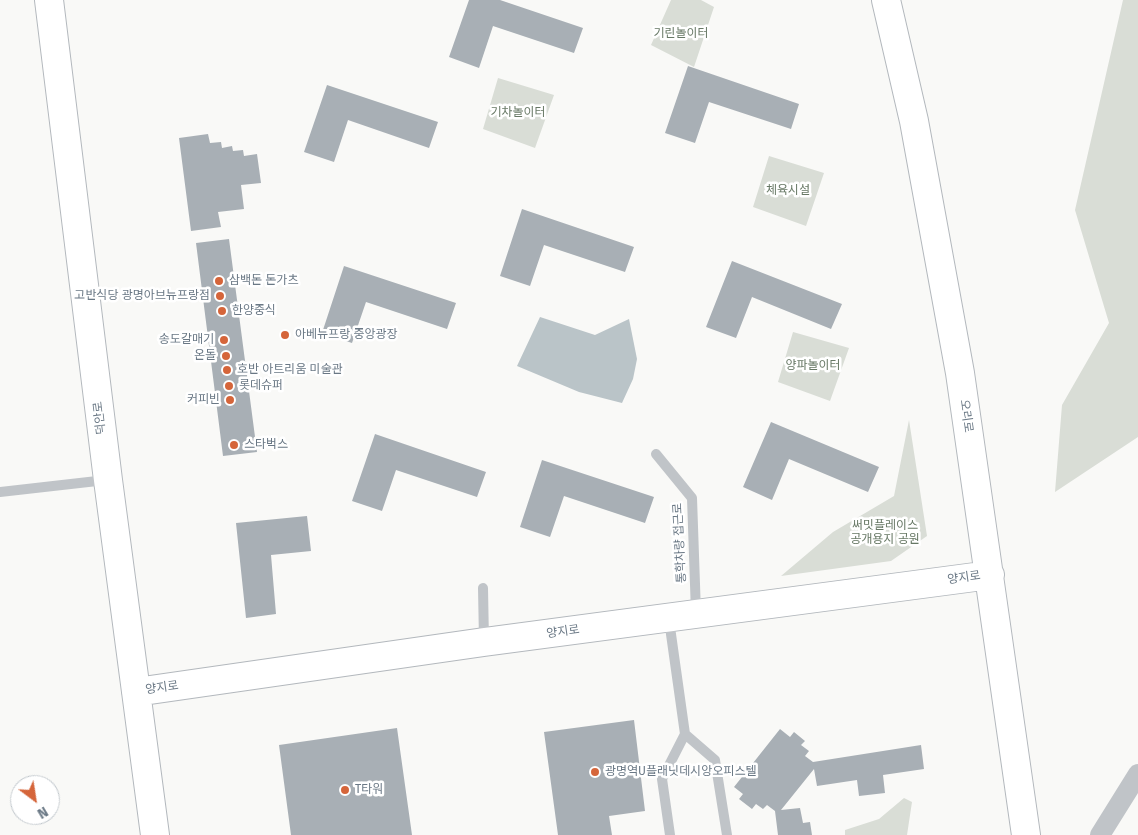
<!DOCTYPE html>
<html>
<head>
<meta charset="utf-8">
<style>
	body { margin:0 }
	#map { position:relative; width:1138px; height:835px; overflow:hidden; background:#f9f9f7; font-family:"Fira Sans",sans-serif }
	canvas { display:block }
	.north { position:absolute; left:10px; top:775px; width:50px; height:50px; box-sizing:border-box; background:#fff; border:1px solid #c3c9ce; border-radius:50%; rotate:149deg; font-size:14px; font-weight:700; line-height:20px; text-align:center; color:#6a7885 }
	.north::after { content:''; display:block; margin:auto; width:18px; height:22px; background:#d5653a; clip-path:polygon(50% 0,100% 100%,50% 72%,0 100%) }
</style>
</head>
<body>
<div id="map">
<canvas width="1138" height="835"></canvas>
<div class="north">N</div>
</div>
<script>
const ctx = document.querySelector('canvas').getContext('2d');
ctx.lineJoin = 'round';
function fillPath(path, color) {
  ctx.fillStyle = color;
  ctx.fill(path, 'evenodd');
}
function strokePath(path, color, width, dash) {
  ctx.strokeStyle = color;
  ctx.lineWidth = width;
  ctx.lineCap = dash ? 'butt' : 'round';
  ctx.setLineDash(dash || []);
  ctx.stroke(path);
}
function drawText(font, color, halo, rows, align = 'center') {
  ctx.font = font + ' "Fira Sans","Noto Sans KR",sans-serif';
  ctx.lineWidth = 5;
  ctx.setLineDash([]);
  ctx.textBaseline = 'middle';
  ctx.strokeStyle = halo;
  ctx.fillStyle = color;
  for (const [text, x, y, turn = 0] of rows) {
    ctx.save();
    ctx.translate(x, y);
    ctx.rotate((+turn || 0) * Math.PI / 180);
    ctx.textAlign = isNaN(turn) ? turn : align;
    if (halo) ctx.strokeText(text, 0, 0);
    ctx.fillText(text, 0, 0);
    ctx.restore();
  }
}
fillPath(new Path2D(`
	M671,0H701L714,7L694,67L651,45Z
	M1123,0H1138V437L1055,492L1062,405L1109,323L1075,210Z
	M498,78L554,95L535,148L483,129Z
	M769,156L824,173L806,226L753,207Z
	M793,332L849,348L830,401L778,382Z
	M909,420L927,536L891,561L781,576L833,532L894,496Z
	M904,798L912,802L907,835H845V830L879,819Z`), '#d9ddd6');
fillPath(new Path2D(`
	M540,317L595,335L629,319L637,359L633,379L622,403L579,392L517,366Z`), '#bac4c8');
fillPath(new Path2D(`
	M469,0H500L583,28L574,53L493,26L479,68L449,57Z
	M688,66L799,104L791,129L709,102L695,143L665,133Z
	M327,85L438,122L429,148L348,120L334,162L304,152Z
	M208,134L210,143L221,142L222,148L232,146L233,151L243,150L244,156L257,154L261,183L241,185L244,209L218,212L221,227L191,231L179,138Z
	M522,209L634,247L625,272L544,245L530,286L500,276Z
	M229,239L257,452L223,456L196,243Z
	M732,261L842,304L831,329L752,297L736,338L706,327Z
	M344,266L456,303L447,329L366,302L352,343L322,333Z
	M771,422L879,467L868,492L789,459L772,500L743,487Z
	M375,434L486,472L477,497L396,470L382,511L352,501Z
	M542,460L654,497L645,523L564,496L550,537L520,527Z
	M307,516L311,551L271,555L276,614L246,618L236,523Z
	M634,720L645,811L609,816L612,835H558L544,732Z
	M397,728L412,835H291L279,745Z
	M780,729L790,737L794,732L805,741L801,745L809,751L805,756L813,762L921,745L924,769L883,775L885,793L859,796L857,780L817,786L814,769L781,810L800,808L803,823L810,822L812,835H778L775,811L767,805L763,809L756,804L752,809L739,799L743,794L734,787Z`), '#a8afb5');
const secondary = new Path2D(`
	M49,0L108,480L155,835
	M886,0L914,121L960,373L1026,835
	M136,692L484,642L990,575`);
strokePath(secondary, '#b3b8bd', 30);
strokePath(new Path2D(`
	M656,454L692,498L696,613
	M0,492L106,480
	M483,588L484,641
	M669,620L685,734L715,760L727,835
	M670,835L662,779L685,734`), '#c0c4c8', 10);
strokePath(new Path2D(`
	M1100,835L1138,774`), '#c0c4c8', 20);
strokePath(secondary, '#fff', 28);
for (const [x, y, r, color] of [
	[219,281,5,"#d5653a"],
	[220,296,5,"#d5653a"],
	[222,311,5,"#d5653a"],
	[285,335,5,"#d5653a"],
	[224,340,5,"#d5653a"],
	[226,356,5,"#d5653a"],
	[227,370,5,"#d5653a"],
	[229,386,5,"#d5653a"],
	[230,400,5,"#d5653a"],
	[234,445,5,"#d5653a"],
	[595,772,5,"#d5653a"],
	[345,790,5,"#d5653a"]
]) {
  const dot = new Path2D();
  dot.arc(x, y, r, 0, 2 * Math.PI);
  ctx.fillStyle = color;
  ctx.fill(dot);
  strokePath(dot, '#fff', 2);
}
drawText('12px', '#677865', '#fff', [
	["기린놀이터",681,34],
	["기차놀이터",518,113],
	["체육시설",788,191],
	["양파놀이터",813,366],
	["써밋플레이스",885,526],
	["공개용지 공원",885,540]
]);
drawText('12px', '#6a7885', '#fff', [
	["삼백돈 돈가츠",229,281],
	["고반식당 광명아브뉴프랑점",210,296,"right"],
	["한양중식",232,311],
	["아베뉴프랑 중앙광장",295,335],
	["송도갈매기",214,340,"right"],
	["온돌",216,356,"right"],
	["호반 아트리움 미술관",237,370],
	["롯데슈퍼",239,386],
	["커피빈",220,400,"right"],
	["스타벅스",244,445],
	["광명역U플래닛데시앙오피스텔",605,772],
	["T타워",355,790]
], 'left');
drawText('12px', '#6a7885', '#fff', [
	["오리로",966,416,82],
	["덕안로",100,418,-97],
	["통학차량 접근로",680,543,-93],
	["양지로",964,578,-8],
	["양지로",563,632,-8],
	["양지로",162,688,-8]
]);
</script>
</body>
</html>
